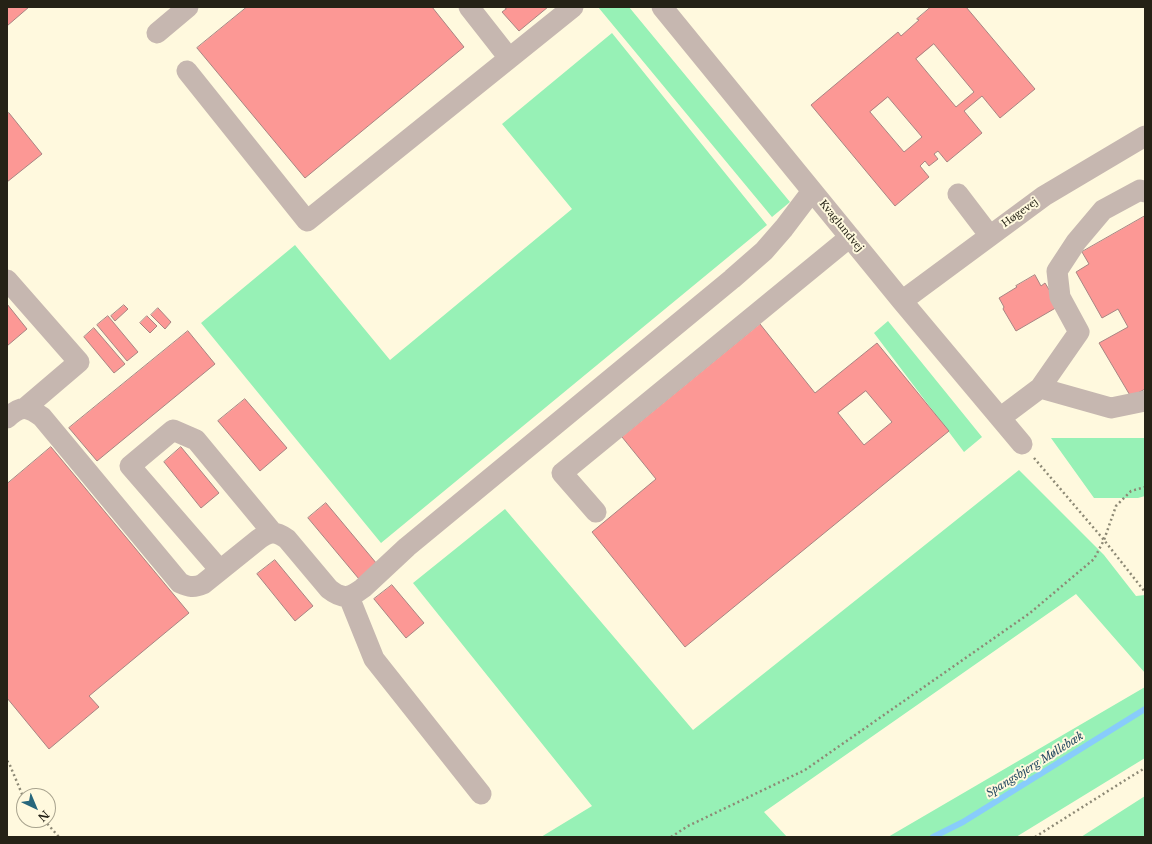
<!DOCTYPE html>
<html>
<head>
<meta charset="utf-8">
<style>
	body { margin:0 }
	#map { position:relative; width:1152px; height:844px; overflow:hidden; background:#fff9de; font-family:"Libre Baskerville",serif }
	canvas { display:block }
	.frame { position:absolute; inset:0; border:8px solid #252216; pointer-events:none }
	.north { position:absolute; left:16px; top:788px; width:40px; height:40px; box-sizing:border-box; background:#fff9de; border:1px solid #a8a38e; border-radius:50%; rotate:136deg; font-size:11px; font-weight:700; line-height:16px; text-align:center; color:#252216 }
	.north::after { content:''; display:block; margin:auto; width:14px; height:18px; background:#27677c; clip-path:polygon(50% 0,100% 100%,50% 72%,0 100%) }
</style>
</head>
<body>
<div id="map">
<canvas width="1152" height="844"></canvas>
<div class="frame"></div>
<div class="north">N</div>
</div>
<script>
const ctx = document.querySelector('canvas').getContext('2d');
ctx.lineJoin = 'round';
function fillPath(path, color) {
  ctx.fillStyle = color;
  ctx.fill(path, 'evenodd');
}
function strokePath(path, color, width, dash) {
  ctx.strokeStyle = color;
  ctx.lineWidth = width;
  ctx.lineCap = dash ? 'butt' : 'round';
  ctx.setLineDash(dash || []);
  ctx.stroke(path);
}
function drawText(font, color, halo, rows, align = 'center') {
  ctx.font = font + ' "Libre Baskerville",serif';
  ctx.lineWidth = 4;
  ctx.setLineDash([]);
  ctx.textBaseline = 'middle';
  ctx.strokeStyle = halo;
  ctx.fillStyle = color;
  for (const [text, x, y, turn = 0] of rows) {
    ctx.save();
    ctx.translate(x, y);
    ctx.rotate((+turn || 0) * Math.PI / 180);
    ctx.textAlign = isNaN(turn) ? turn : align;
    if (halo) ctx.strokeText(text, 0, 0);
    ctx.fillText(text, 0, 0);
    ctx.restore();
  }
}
fillPath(new Path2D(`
	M598,7H629L790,202L772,217Z
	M612,33L767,225L381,543L201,323L295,245L390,360L572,209L502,124Z
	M888,321L982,437L964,452L874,333Z
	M1051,438H1145V496L1138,498H1094Z
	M1019,470L1104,555L1136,596L1145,595V673L1076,594L764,812L787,837H541L592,806L413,583L505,509L693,730Z
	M1145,687V758L1016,837H888Z
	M1145,796V837H1081Z`), '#97f1b6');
strokePath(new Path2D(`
	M933,837L963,822L1145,709`), '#88ccfb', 6);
const building = new Path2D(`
	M7,7H29L7,26Z
	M247,7H432L464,47L305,178L197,48Z
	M504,7H548L519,31L502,12L506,9Z
	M931,7H966L1035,89L1000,118L982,96L964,111L982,133L947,162L938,151L934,154L938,159L929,166L925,161L920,166L929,177L895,206L811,105L898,32L901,36L919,20L917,19ZM934,44L974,92L956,107L916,59ZM888,97L922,137L904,152L870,112Z
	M9,113L42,154L7,182V114Z
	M1145,216V389L1131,397L1099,343L1128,327L1118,309L1102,318L1076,272L1089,264L1082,252Z
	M1035,275L1041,286L1045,283L1059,306L1016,331L1003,309L1004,307L999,298L1017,287L1016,286Z
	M7,304L27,329L7,346Z
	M124,305L128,309L115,321L111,316Z
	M158,308L171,322L165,329L151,315Z
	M108,316L138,352L127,361L97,325Z
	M147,316L157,326L150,333L140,323Z
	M760,324L815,393L877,343L949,431L685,647L592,532L656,479L622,437ZM866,391L892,422L864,445L838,413Z
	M94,328L125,364L114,373L84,337Z
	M188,331L215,364L97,461L69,428Z
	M245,399L287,448L260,471L218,421Z
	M51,447L189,613L89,696L99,707L49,749L7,698V484Z
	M181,447L219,493L201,508L164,462Z
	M326,503L377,564L359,579L308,518Z
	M275,560L313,606L295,621L257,574Z
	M392,585L424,623L406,638L374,599Z`);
fillPath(building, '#fc9895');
strokePath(building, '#a88482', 1);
strokePath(new Path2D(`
	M1034,458L1104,540L1145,592
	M7,761L9,763L22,794L24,797
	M44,820L59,837
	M671,837L688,826L805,770L1030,613L1094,559L1104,540L1116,506L1131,491L1145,487
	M1035,837L1127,779L1145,768`), '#8d8975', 2.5, [2, 3]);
strokePath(new Path2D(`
	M469,7L509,58
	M662,7L902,301L1022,444
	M157,33L188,7
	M187,71L307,221L573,7
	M958,194L990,236
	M7,280L79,362L25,408
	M902,301L1044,196L1145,136
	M1040,388L1111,408L1145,401
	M7,418C21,405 27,406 42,417L180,583C189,587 194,588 203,584L259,539C270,531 276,531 287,539L329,589C343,600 350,598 363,588L407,547L732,279L764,251L784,228L812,191
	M1000,418L1040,388L1079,332L1060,297L1057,271L1076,242L1103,210L1140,190L1145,192
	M596,512L562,473L850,237
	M220,570L130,466L173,430L196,440L273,533
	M349,597L374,659L481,794`), '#c6b7b0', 21);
drawText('10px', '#252216', '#fff9de', [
	["Høgevej",1020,213,-36],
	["Kvaglundvej",841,226,51]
]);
drawText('italic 11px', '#234861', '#fff9de', [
	["Spangsbjerg Møllebæk",1035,765,-32]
]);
</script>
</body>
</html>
